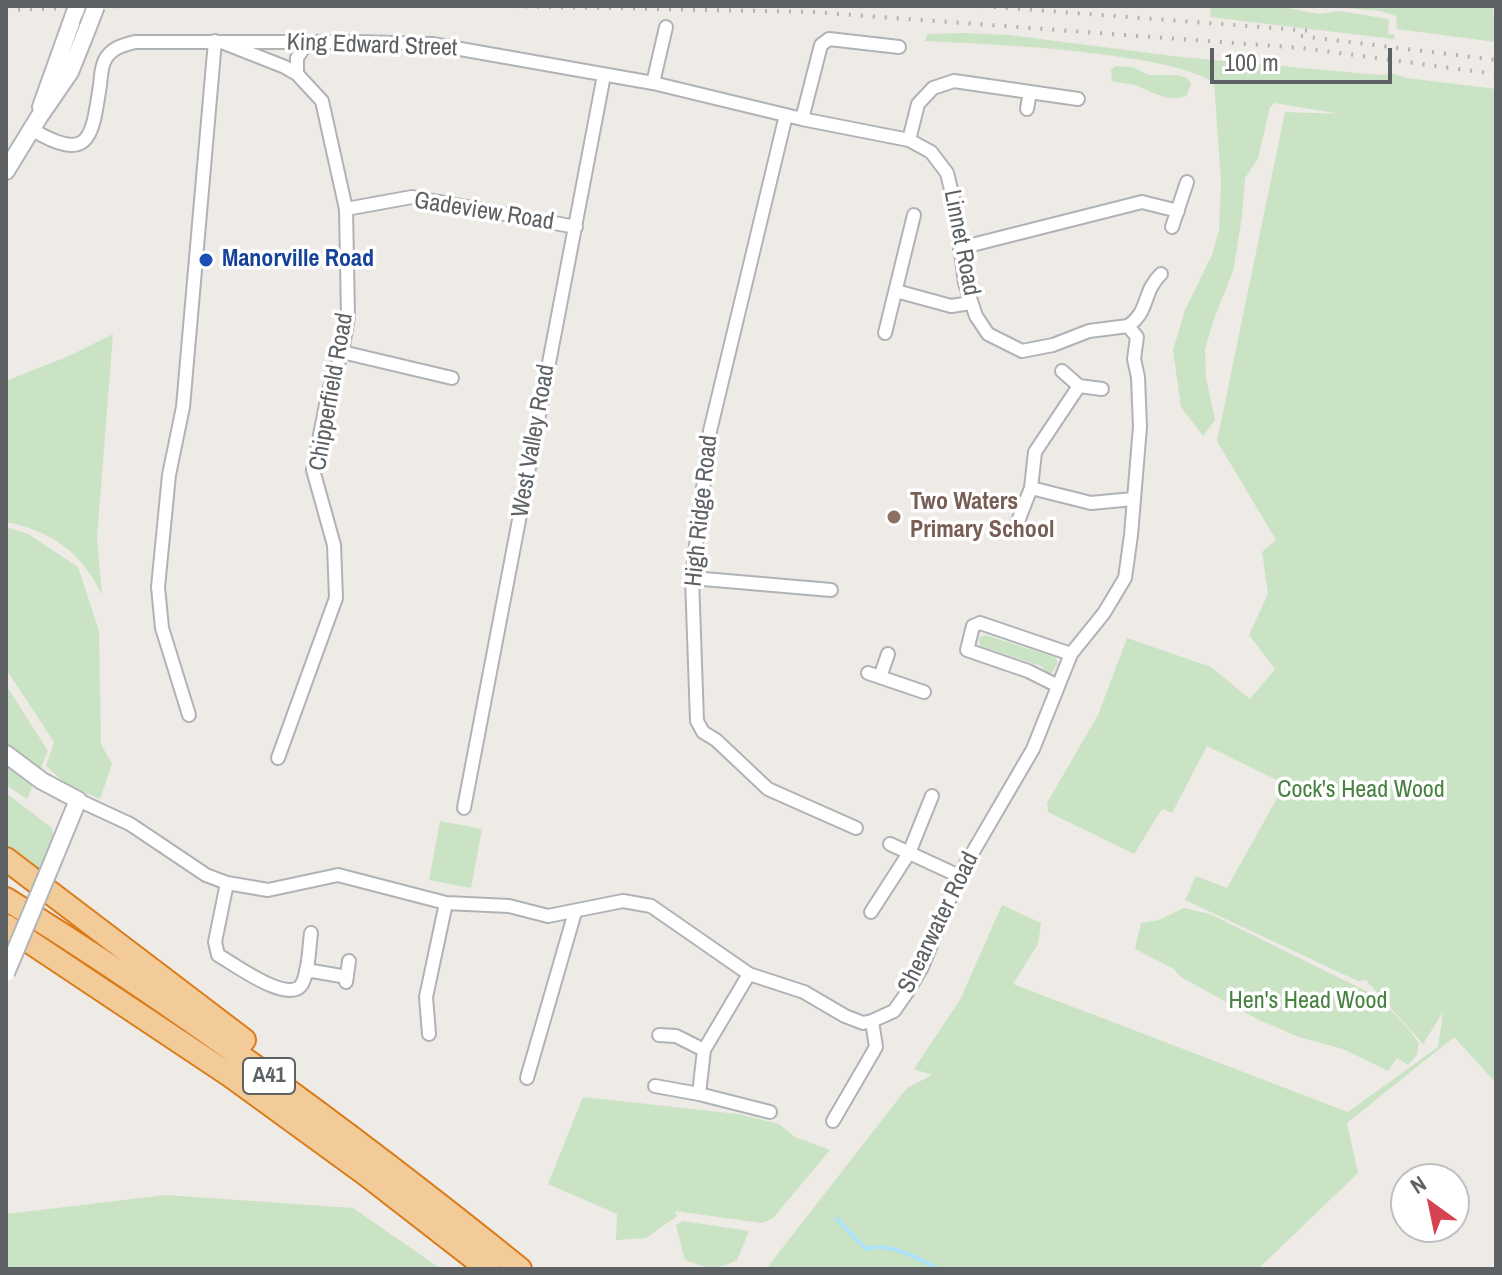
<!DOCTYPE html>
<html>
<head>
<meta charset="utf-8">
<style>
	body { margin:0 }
	#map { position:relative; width:1502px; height:1275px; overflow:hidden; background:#eeeae5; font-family:"Archivo Narrow",sans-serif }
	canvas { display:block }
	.frame { position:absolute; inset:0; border:8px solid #5d6164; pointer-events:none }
	.north { position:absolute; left:1390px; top:1163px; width:80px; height:80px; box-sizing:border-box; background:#fff; border:2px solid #bec0c1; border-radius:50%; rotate:327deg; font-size:22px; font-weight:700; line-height:32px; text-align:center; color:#5d6164 }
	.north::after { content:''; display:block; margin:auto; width:28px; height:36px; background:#d74251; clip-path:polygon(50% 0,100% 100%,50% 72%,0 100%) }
	.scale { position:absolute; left:1210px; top:48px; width:182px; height:36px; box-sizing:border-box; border:4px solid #5d6164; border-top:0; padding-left:10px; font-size:24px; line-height:28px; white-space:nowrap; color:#5d6164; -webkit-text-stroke:6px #fff; paint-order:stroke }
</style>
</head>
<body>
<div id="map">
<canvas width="1502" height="1275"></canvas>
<div class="frame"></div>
<div class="north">N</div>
<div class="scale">100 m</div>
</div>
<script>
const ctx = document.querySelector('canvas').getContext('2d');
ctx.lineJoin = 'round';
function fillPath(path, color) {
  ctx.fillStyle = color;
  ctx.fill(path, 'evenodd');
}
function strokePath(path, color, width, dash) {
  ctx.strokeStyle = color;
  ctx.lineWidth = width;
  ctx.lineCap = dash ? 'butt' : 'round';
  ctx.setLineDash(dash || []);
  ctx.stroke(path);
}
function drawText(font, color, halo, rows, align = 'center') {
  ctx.font = font + ' "Archivo Narrow",sans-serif';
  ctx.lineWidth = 7;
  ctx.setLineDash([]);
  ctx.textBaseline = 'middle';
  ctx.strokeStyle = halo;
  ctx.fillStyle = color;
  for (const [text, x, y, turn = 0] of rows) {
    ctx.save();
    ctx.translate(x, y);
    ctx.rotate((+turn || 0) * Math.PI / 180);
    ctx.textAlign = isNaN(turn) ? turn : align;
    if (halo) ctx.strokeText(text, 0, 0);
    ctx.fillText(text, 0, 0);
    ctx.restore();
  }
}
fillPath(new Path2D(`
	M1211,6H1277L1319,14L1339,11L1389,19L1388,34L1395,35L1394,39L1210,17Z
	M1325,6H1493L1495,42L1397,29L1396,16L1380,11Z
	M965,33L1009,35L1181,57L1379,75L1394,74L1407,78L1496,89V1083L1454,1037L1347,1123L1358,1173L1258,1269H766L907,1088L932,1075L914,1069L960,1000L1002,905L1041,923L1038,944L1013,984L1348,1112L1438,1047L1443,1012L1423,1044L1366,980L1358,981L1185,900L1196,876L1227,888L1285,784L1207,746L1172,813L1162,809L1134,854L1048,812L1047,803L1098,715L1127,638L1211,667L1250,699L1275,669L1249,635L1268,594L1262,552L1276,540L1217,441L1285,112L1341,114L1275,103L1270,107L1258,159L1245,178L1242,216L1233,272L1215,316L1205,349L1206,378L1215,420L1203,436L1181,407L1173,350L1185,310L1212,255L1219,230L1221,181L1214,82C1183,66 1149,61 1114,56C1051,47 988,44 925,41L927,34Z
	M1115,66L1132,67L1149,75H1178L1187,78L1191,84L1187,95C1171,104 1154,93 1138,86C1130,83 1120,83 1112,81L1111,70Z
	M113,334L97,538L102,595C82,553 52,531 6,522V381L69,356Z
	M6,527L28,534L78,567L99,631L101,744L112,764L100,799L68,785L46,766L54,742L6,669Z
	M985,635L1055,657L1058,663L1050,675L1041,666L980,646L979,638Z
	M6,685L48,751L27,799L6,785Z
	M6,793L52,828L54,842L41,870L6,846Z
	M440,821L482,829L471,888L429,880Z
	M1184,908L1210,914L1368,992C1388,1005 1405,1024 1419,1043L1417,1055L1408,1065L1397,1058L1388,1071L1343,1049L1299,1037L1259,1020L1181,977L1174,969L1135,949L1141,923L1159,920Z
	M583,1097L738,1114L779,1124L795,1137L830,1150L773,1218L762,1223L675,1211L677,1216L646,1238L616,1240L617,1214L548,1184Z
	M166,1195L353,1208L441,1269H6V1214Z
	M683,1221L749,1231L737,1260C713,1271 710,1269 685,1260L676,1225Z`), '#cae3c4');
strokePath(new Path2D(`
	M837,1219L866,1249C889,1242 918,1258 938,1269`), '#ade3f6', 4);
const street = new Path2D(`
	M224,43L285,67L297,74L322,101L346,209L348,317L342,352L329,390L313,470L334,545L336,598L278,758
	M297,74V58L307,43
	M653,83L666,27
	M1027,109L1030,92
	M786,115L710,431L692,578L697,721L703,732L716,740L768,789L856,828
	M802,119L821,45L829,39L899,47
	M31,129C90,164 92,138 100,85C101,77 101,67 105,60C111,48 123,45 135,42H357L432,44L653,83L802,119L909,140L931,152L947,173L955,206L965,283L976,316L988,334L1022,351L1053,345L1089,331L1128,326L1137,337L1134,359L1138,377L1140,427L1131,535L1125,578L1104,613L1071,654L1033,749L959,876L922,967L908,991L894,1011L872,1021L863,1023L845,1016L804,992L749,974L651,906L623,901L548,916L509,906L446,903L338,875L268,890L227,883L206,875L130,824L78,800
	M909,140L918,104L933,88L954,81L1078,99
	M346,209L412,197L576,227
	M1172,227L1187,182
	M960,248L1142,202L1178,211
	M896,291L951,306L971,303
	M1128,326C1150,311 1142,292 1161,274
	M885,333L914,215
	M342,352L452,378
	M1062,371L1079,386
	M1102,389L1079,386L1035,452L1031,488L1091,503L1133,499
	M1015,529L1031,488
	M692,578L831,590
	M868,673L924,692
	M880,677L888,654
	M1058,686L1028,671L967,650L973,626L980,623L1071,654
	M189,715L162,628L158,587L169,475L183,407L215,41
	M464,808L604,75
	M890,844L959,876
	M227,883L215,942L218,955C234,964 289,1005 302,984C309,970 309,948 311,933
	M871,912L909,853L932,796
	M306,970L347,977
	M346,982L349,961
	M429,1034L426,997L446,903
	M659,1035L676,1036L704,1050
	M527,1078L575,912
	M655,1086L699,1094L770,1112
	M699,1094L704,1050L749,974
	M833,1121L876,1047L872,1021`);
const secondary = new Path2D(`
	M41,107L75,12
	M6,171L39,117L70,72L88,27
	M6,754L42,781L78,800L50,868`);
const highway = new Path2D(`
	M6,859L244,1040
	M6,899C186,1011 355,1136 520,1269
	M6,926L231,1076L367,1175L488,1269`);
strokePath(street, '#b0b3b6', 16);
strokePath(secondary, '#b2b5b8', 20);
strokePath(highway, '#db7b18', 26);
strokePath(street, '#fff', 12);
strokePath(secondary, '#fff', 16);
strokePath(highway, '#f2cb98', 22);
strokePath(new Path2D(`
	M501,6L813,12L1302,48L1496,74
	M982,6L1313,31
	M6,10L127,6
	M1301,36L1496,60`), '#b1b2b2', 4, [2, 10]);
const secondaryBridge = new Path2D(`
	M75,12L77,6
	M88,27L96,6
	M6,973L50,868`);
strokePath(secondaryBridge, '#b2b5b8', 20, []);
strokePath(secondaryBridge, '#fff', 16);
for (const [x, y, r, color] of [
	[206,260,8,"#1a4fb4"],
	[894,517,8,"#8d6e63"]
]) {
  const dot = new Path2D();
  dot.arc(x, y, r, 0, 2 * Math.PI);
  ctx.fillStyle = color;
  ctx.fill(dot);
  strokePath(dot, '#fff', 3);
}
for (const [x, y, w] of [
	[269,1076,52]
]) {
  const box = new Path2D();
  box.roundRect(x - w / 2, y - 18, w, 36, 6);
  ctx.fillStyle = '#fff';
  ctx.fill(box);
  strokePath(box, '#5d6164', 2);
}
drawText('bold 22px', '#5d6164', null, [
	["A41",269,1076]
]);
drawText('24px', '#5d6164', '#fff', [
	["King Edward Street",372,46,2],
	["Gadeview Road",484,212,9],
	["Linnet Road",961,243,79],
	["Chipperfield Road",332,392,-80],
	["West Valley Road",534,441,-80],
	["High Ridge Road",702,511,-84],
	["Shearwater Road",939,923,-64]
]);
drawText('bold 24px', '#164399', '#fff', [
	["Manorville Road",222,260]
], 'left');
drawText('bold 24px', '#785e54', '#fff', [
	["Two Waters",910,503],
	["Primary School",910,531]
], 'left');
drawText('24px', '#47813f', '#fff', [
	["Cock's Head Wood",1361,791],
	["Hen's Head Wood",1308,1002]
]);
</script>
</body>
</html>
